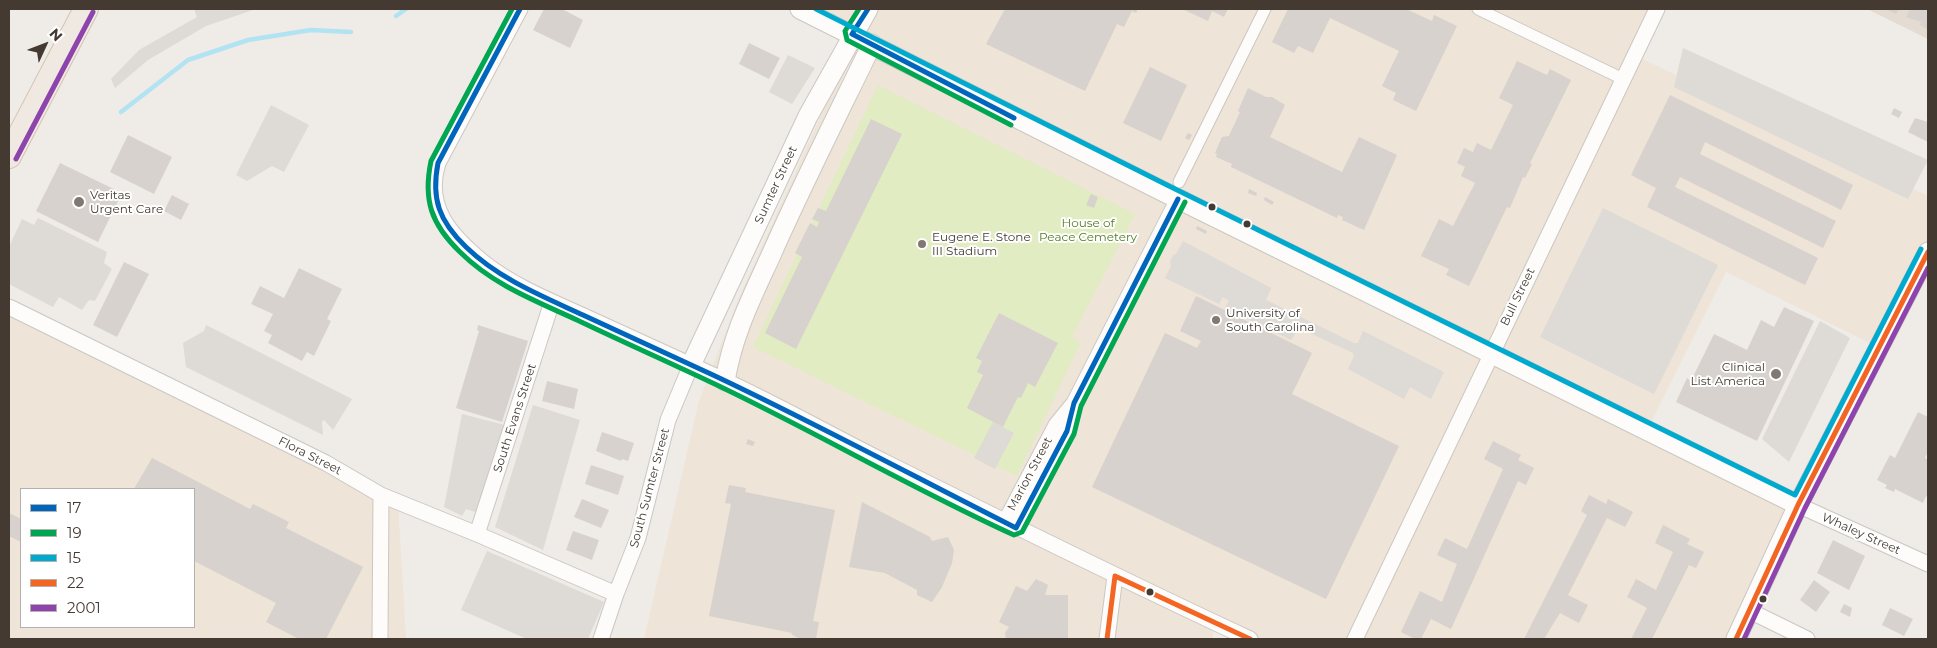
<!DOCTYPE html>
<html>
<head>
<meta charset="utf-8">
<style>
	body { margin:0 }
	#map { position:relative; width:1937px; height:648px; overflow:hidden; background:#efebe6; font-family:Montserrat,sans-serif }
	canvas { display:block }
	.frame { position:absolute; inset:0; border:10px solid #453a32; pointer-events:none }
	.legend { position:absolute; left:20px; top:488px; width:175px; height:140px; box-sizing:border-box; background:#fff; border:1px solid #b5b0ad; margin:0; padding:6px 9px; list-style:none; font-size:15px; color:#453a32 }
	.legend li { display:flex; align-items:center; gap:10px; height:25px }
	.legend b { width:25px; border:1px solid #b5b0ad }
	.north { position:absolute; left:20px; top:20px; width:50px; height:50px; -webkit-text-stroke:4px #fff; paint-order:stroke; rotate:47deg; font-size:14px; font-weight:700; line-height:20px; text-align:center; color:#453a32 }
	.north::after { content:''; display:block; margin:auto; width:18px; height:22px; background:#453a32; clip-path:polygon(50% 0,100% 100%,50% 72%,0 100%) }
</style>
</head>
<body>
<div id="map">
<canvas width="1937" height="648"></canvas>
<div class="frame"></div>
<ul class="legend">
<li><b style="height:6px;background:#0065bd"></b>17</li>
<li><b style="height:6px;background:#00a651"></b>19</li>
<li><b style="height:6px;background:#00a9ce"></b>15</li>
<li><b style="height:6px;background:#f26522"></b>22</li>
<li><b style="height:6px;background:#8e44ad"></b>2001</li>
</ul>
<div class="north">N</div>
</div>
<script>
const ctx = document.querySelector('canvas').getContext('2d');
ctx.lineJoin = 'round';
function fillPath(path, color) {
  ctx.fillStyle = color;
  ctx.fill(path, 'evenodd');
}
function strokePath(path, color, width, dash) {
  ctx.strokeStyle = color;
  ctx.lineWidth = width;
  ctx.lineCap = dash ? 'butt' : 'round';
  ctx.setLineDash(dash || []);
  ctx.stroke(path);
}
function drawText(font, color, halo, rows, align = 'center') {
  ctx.font = font + ' Montserrat,sans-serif';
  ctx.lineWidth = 4;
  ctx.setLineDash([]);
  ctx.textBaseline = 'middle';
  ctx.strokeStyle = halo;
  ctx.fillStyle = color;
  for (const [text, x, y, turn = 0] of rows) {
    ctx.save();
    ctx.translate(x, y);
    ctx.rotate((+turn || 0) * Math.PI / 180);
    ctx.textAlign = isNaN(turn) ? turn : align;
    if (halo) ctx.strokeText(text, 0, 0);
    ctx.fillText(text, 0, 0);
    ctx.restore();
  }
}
fillPath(new Path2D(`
	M1867,9H1928V39Z`), '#e4dcd2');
fillPath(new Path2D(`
	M805,9H1653L1632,54L1928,196V247L1878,347L1726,272L1645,434L1796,510L1731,639H1254L1213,619V639H644L699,401L741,293L828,100L859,37Z
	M9,306L398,504L406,639H9ZM21,489H194V627H21Z`), '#eee4d7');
fillPath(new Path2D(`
	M878,85L1135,214L1072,337L1081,342L1017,476L753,347Z`), '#e2ecc2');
fillPath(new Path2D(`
	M194,9H256L206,26L148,60L115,88L111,79L139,50L197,17Z
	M1683,48L1928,160L1908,199L1674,87Z
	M788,55L815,68L792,104L769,92Z
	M271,105L309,125L284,172L272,166L247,181L236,175Z
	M1603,208L1718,265L1654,394L1540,337Z
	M38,218L107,252L104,263L112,269L95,301L89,300L82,310L59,297L53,307L9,284V247L22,219L34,225Z
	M1183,241L1271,288L1266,300L1354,343H1358L1363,331L1444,372L1431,399L1410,387L1404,399L1348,369L1354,356L1353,353L1299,328L1291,340L1225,308L1229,301L1223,297L1219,304L1165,278L1171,266L1170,262L1173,255L1176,254Z
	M1820,321L1850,338L1789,462L1762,439Z
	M206,325L352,399L333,430L324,420L322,422L323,435L186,367L183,343L204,331Z
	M533,405L580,420L543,550L495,527Z
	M462,414L505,425L478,513L466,509L462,516L444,507Z
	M993,422L1014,433L995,469L974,458Z
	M487,551L604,602L588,639H527L461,610Z`), '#dedad6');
strokePath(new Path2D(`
	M396,16L406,9
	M121,112L188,60L248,40L311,30L351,32`), '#b1e3f3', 4.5);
fillPath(new Path2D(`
	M544,9H562L583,20L570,48L533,30Z
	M1005,9H1138L1136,13L1132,11L1124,27L1117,24L1085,91L986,44Z
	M1182,9H1228L1224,17L1212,11L1208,21Z
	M1288,9H1406L1432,21L1434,15L1457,26L1416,111L1393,100L1396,93L1382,86L1399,51L1330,18L1313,53L1298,46L1294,53L1272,42Z
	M1885,9H1899L1896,14Z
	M1910,9H1928V30L1920,25L1921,22L1906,17Z
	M749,43L780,58L769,79L739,64Z
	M1517,61L1547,75L1550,69L1571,80L1530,163L1532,164L1525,178L1523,177L1510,208L1507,207L1469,286L1446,275L1449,269L1421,256L1439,219L1453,226L1475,183L1461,176L1465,167L1457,163L1464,148L1473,152L1477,143L1491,150L1513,105L1499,98Z
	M1150,67L1187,85L1161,141L1123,123Z
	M1248,88L1266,97H1272L1285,105L1270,137L1342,172L1359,137L1397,155L1364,230L1342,220L1343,217L1338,215L1337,218L1231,167L1232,164L1216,157L1217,154L1215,153L1222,137L1229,136L1240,112L1238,111Z
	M1670,95L1853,185L1841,210L1705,142L1700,154L1836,221L1823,248L1680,177L1675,187L1818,258L1805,285L1647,207L1656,188L1631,175Z
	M1894,108L1902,112L1899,118L1891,114Z
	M1915,118L1928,122V142L1908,132Z
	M871,119L902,134L796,349L765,333L802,257L795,253L810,223L817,227L819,222L812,219L818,208L826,211Z
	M1188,133L1192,135L1189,140L1185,138Z
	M128,135L172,157L154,194L110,172Z
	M60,163L122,193L98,242L36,211Z
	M1249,189L1257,193L1256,196L1248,193Z
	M1091,194L1098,197L1094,208L1086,205Z
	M172,195L189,204L181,220L164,211Z
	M1265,197L1274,202L1272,205L1264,200Z
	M1197,226L1207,231L1206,234L1196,229Z
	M124,262L149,274L117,337L93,325Z
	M299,268L342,289L327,319L331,321L314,356L307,352L302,361L268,343L272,335L264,331L273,314L251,304L260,286L284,298Z
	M1196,296L1312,353L1292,394L1399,446L1326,599L1092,487L1165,333L1197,348L1201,341L1180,331Z
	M1784,307L1814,321L1757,441L1676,402L1687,378L1691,381L1714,334L1747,350L1761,320L1774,327Z
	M999,313L1058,343L1035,387L1028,383L1021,398L1018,397L1003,427L967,408L983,375L977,372L982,361L976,358Z
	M478,325L528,341L502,422L456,408L479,331L477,330Z
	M547,381L578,389L574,409L542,401Z
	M1918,412L1928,417V451L1925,458L1928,460V497L1926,496L1923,503L1895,489L1894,492L1885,488L1887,485L1877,480L1890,455L1895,458Z
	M602,432L634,443L628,461L622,459L621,461L596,451Z
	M748,439L755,442L753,446L746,444Z
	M1493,441L1521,455L1518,460L1534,468L1526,485L1518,481L1451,629L1431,619L1421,639H1415L1401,632L1420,591L1442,602L1457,564L1437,555L1445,538L1467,549L1503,469L1484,459Z
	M152,458L250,509L253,504L289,522L286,528L363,567L326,639H299L266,622L276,603L194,561V489H134Z
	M591,465L624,476L618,495L585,484Z
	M729,485L746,488L745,492L835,510L813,621L819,622L816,639H800L791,634L792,633L709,616L731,504L725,503Z
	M1589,495L1606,504L1608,499L1633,512L1625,527L1607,518L1568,595L1588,605L1579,623L1560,613L1544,639H1524L1587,515L1581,511Z
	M582,499L609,510L601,528L574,517Z
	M862,502L930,537L932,541L948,537L954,550L952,563L942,587L932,602L917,595V590L885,573L849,567Z
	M9,513L21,519V542L9,536Z
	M1663,525L1690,539L1687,544L1704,552L1696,568L1689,565L1652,639H1631L1647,608L1627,597L1636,579L1656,590L1673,552L1655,543Z
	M573,531L599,540L592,560L566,550Z
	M1833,540L1865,556L1849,590L1817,573Z
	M1036,579L1048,585L1045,595H1068V639H1006L1005,633L1009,627L999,622L1016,586L1027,591Z
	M1814,580L1830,592L1816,612L1800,600Z
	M1844,604L1852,608L1850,617L1840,612Z
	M1890,608L1913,619L1904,636L1882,625Z`), '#d7d2cd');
const pedestrian = new Path2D(`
	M1478,9L1623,79
	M1179,182L1265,9`);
const minor = new Path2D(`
	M520,9L438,163C424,207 451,236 483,262C513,286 551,301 586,317C632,338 678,359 724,380C778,405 831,435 885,462C1006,522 1127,582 1250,639
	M9,307L326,463L381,495L477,534L616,594
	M1798,505L1928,564
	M1005,522L1056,425L1074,403L1178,199
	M1016,528L1067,431L1073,408
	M477,534L552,302
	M1750,611L1807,639
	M380,639L381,495
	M601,639L616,594L638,538L668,420L691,365
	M1107,639L1115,576
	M1355,639L1657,9`);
const tertiary = new Path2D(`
	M800,9L1164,192L1798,505
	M691,365L808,116L868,9
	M725,381C733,333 752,297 772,253C803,183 838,114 872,44
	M1736,639L1798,505L1928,252`);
const primary = new Path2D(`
	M9,156L86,9`);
strokePath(pedestrian, '#cbc7c2', 13);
strokePath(minor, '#cbc7c2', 17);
strokePath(tertiary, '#cbc7c2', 21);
strokePath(primary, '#d4c3b1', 26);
strokePath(pedestrian, '#fdfcfb', 11);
strokePath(minor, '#fdfcfb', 15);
strokePath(tertiary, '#fdfcfb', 19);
strokePath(primary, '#f0e9e2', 24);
strokePath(new Path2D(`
	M520,9L438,163C431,199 439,221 466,247C499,279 542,296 583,315C626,335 669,355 713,375C815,423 915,477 1016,528L1067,431L1074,403L1178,199
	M868,9L852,34L1014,118`), '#0065bd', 5);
strokePath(new Path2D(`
	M512,9L431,161C423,200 431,224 460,252C493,285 536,301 577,320C625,343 673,364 721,387C819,434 915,490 1014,535L1022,532L1074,434L1081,406L1185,202
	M859,9L845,31L847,40L1011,125`), '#00a651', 5);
strokePath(new Path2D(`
	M816,9L1167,185L1795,495L1921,249`), '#00a9ce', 5);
strokePath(new Path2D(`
	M1107,639L1115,576L1250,639
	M1736,639L1798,505L1928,252`), '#f26522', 5);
strokePath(new Path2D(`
	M16,159L93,12
	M1744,639L1805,508L1928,268`), '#8e44ad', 5);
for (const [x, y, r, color] of [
	[79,202,6,"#807871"],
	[1212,207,4.5,"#453a32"],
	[1247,224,4.5,"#453a32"],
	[922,244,5,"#807871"],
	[1216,320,5,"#807871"],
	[1776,374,6,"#807871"],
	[1150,592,4.5,"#453a32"],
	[1763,599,4.5,"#453a32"]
]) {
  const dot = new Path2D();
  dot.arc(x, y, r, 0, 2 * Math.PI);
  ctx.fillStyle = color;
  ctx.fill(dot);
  strokePath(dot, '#fff', 2);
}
drawText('12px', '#453a32', '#fff', [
	["Sumter Street",776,185,-65],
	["Bull Street",1518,297,-64],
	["South Evans Street",515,418,-72],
	["Flora Street",310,456,27],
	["Marion Street",1030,474,-62],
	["South Sumter Street",650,488,-75],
	["Whaley Street",1861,534,24]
]);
drawText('12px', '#453a32', '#fff', [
	["Veritas",90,195],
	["Urgent Care",90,209],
	["Eugene E. Stone",932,237],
	["III Stadium",932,251],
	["University of",1226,313],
	["South Carolina",1226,327],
	["Clinical",1765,367,"right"],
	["List America",1765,381,"right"]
], 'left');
drawText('12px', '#527c20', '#fff', [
	["House of",1088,223],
	["Peace Cemetery",1088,237]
]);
</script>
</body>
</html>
